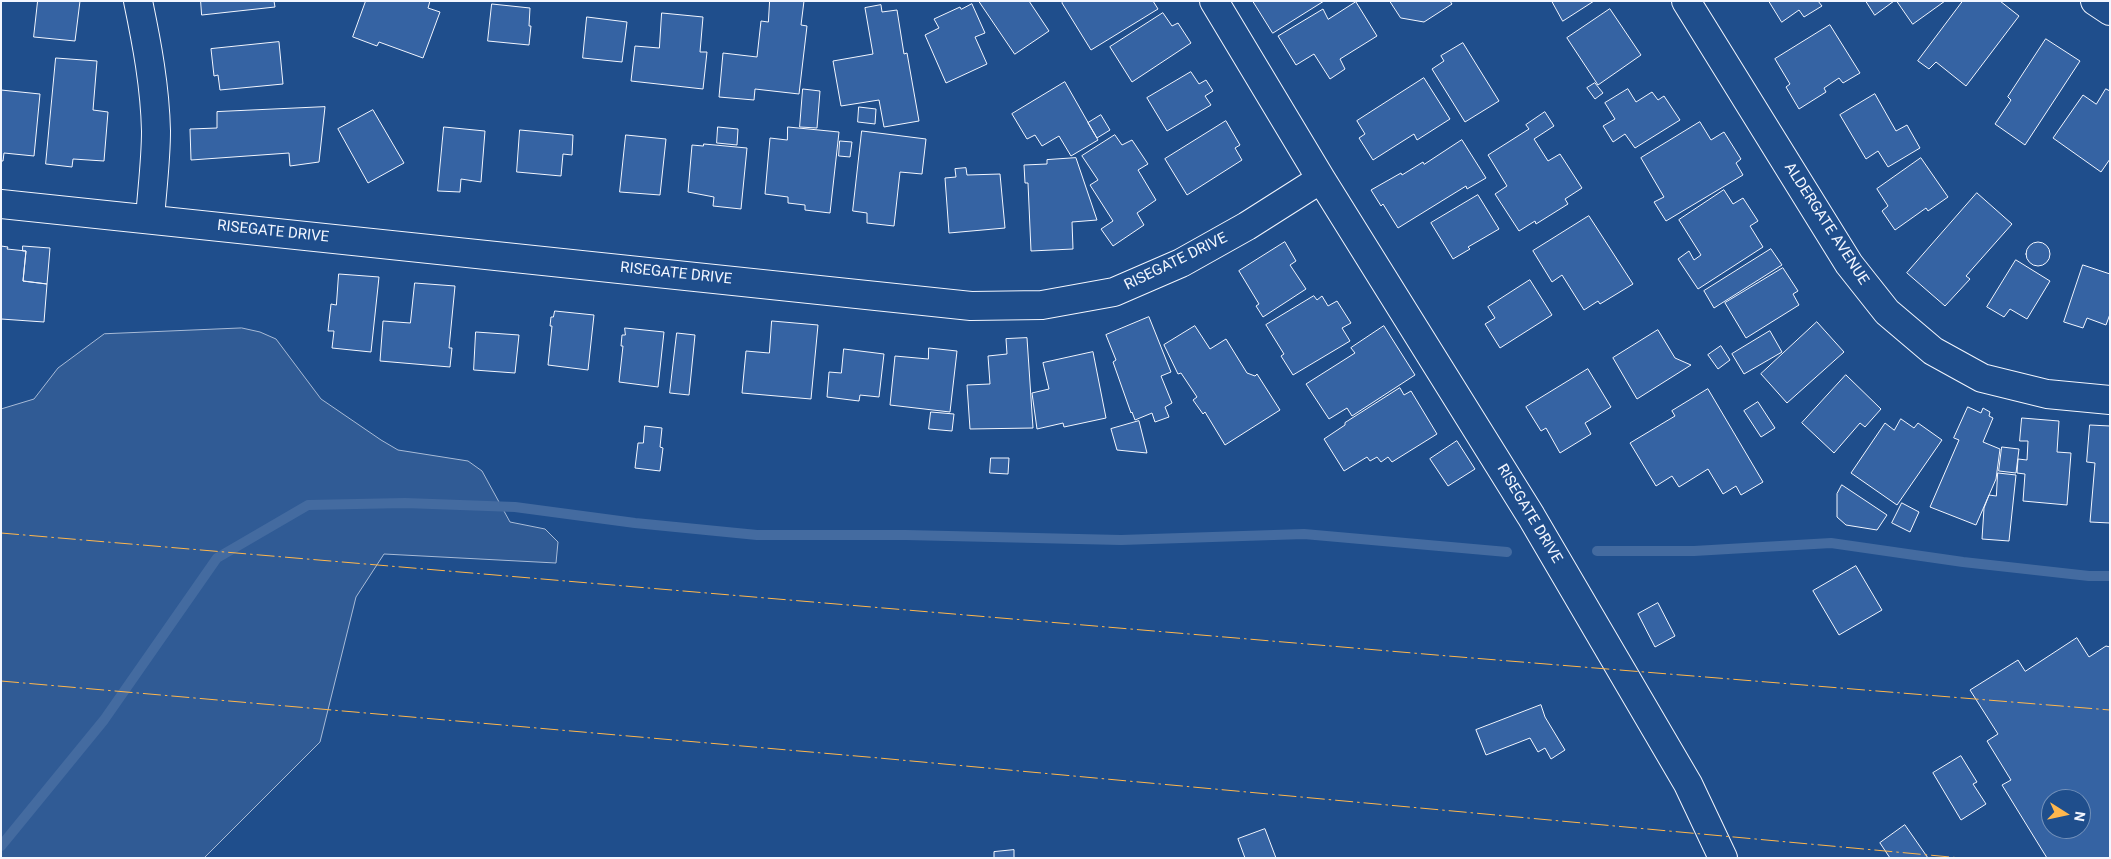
<!DOCTYPE html>
<html>
<head>
<meta charset="utf-8">
<style>
	body { margin:0 }
	#map { position:relative; width:2111px; height:859px; overflow:hidden; background:#1f4e8c; font-family:Roboto,sans-serif }
	canvas { display:block }
	.frame { position:absolute; inset:0; border:2px solid #f2f6ff; pointer-events:none }
	.north { position:absolute; left:2041px; top:789px; width:50px; height:50px; box-sizing:border-box; background:#1f4e8c; border:1px solid #7391ba; border-radius:50%; rotate:100deg; font-size:14px; font-weight:700; line-height:20px; text-align:center; color:#f2f6ff }
	.north::after { content:''; display:block; margin:auto; width:18px; height:22px; background:#ffb74d; clip-path:polygon(50% 0,100% 100%,50% 72%,0 100%) }
</style>
</head>
<body>
<div id="map">
<canvas width="2111" height="859"></canvas>
<div class="frame"></div>
<div class="north">N</div>
</div>
<script>
const ctx = document.querySelector('canvas').getContext('2d');
ctx.lineJoin = 'round';
function fillPath(path, color) {
  ctx.fillStyle = color;
  ctx.fill(path, 'evenodd');
}
function strokePath(path, color, width, dash) {
  ctx.strokeStyle = color;
  ctx.lineWidth = width;
  ctx.lineCap = dash ? 'butt' : 'round';
  ctx.setLineDash(dash || []);
  ctx.stroke(path);
}
function drawText(font, color, halo, rows, align = 'center') {
  ctx.font = font + ' Roboto,sans-serif';
  ctx.lineWidth = 4;
  ctx.setLineDash([]);
  ctx.textBaseline = 'middle';
  ctx.strokeStyle = halo;
  ctx.fillStyle = color;
  for (const [text, x, y, turn = 0] of rows) {
    ctx.save();
    ctx.translate(x, y);
    ctx.rotate((+turn || 0) * Math.PI / 180);
    ctx.textAlign = isNaN(turn) ? turn : align;
    if (halo) ctx.strokeText(text, 0, 0);
    ctx.fillText(text, 0, 0);
    ctx.restore();
  }
}
const built = new Path2D(`
	M242,328L260,332L276,339L321,399L381,440L398,450L468,461L482,471L510,522L545,529L558,542L556,563L384,554L356,597L320,742L204,858H1V409L34,399L58,368L104,334Z`);
fillPath(built, '#305b95');
strokePath(built, '#a8bbd7', 1);
strokePath(new Path2D(`
	M1597,551H1694L1831,543L1963,562L2089,576H2110
	M1,846L104,720L217,558L308,505L405,503L515,507L635,523L757,535H906L1121,540L1304,534L1507,552`), '#446ba0', 10);
const building = new Path2D(`
	M38,1H80L75,41L34,37Z
	M201,1H274L275,7L202,15Z
	M366,1H430L428,8L440,12L423,58L379,42L377,46L353,37Z
	M770,1H804L801,25L807,26L799,94L755,89L754,100L719,97L723,53L757,57L761,21L768,22Z
	M979,1H1029L1049,31L1015,54Z
	M1064,1H1153L1158,9L1091,50L1062,3Z
	M1253,1H1324L1273,33Z
	M1390,1H1450L1452,4L1424,22L1401,18Z
	M1552,1H1594L1563,21Z
	M1769,1H1818L1822,6L1804,17L1799,10L1782,22Z
	M1866,1H1894L1875,15Z
	M1897,1H1945L1913,24Z
	M1963,1H2000L2019,16L1966,86L1936,62L1929,69L1918,61Z
	M1356,2L1377,36L1340,59L1345,69L1330,79L1314,54L1296,65L1278,36L1323,9L1328,19Z
	M492,4L530,8L529,26H531L529,45L488,41Z
	M972,4L985,33L975,37L987,64L946,83L925,35L939,28L934,19L960,7L961,9Z
	M881,5L882,12L897,10L904,54L907,53L919,121L884,127L879,100L841,106L833,61L873,54L865,8Z
	M1610,9L1641,55L1598,85L1567,38Z
	M662,13L703,17L700,52H707L703,89L631,81L635,46L659,48Z
	M1163,13L1172,26L1178,23L1191,43L1132,82L1110,47Z
	M587,17L627,22L622,62L583,58Z
	M1830,25L1860,73L1843,83L1839,78L1824,88L1826,92L1799,109L1786,87L1790,84L1775,59Z
	M2046,39L2080,61L2025,145L1995,124L2011,100L2008,97Z
	M279,42L283,84L220,90L218,75L214,76L211,49Z
	M1463,43L1499,101L1465,122L1432,69L1444,61L1441,56Z
	M56,58L97,61L93,110L108,112L104,161L73,159L72,167L46,164Z
	M1191,72L1199,84L1206,80L1213,91L1205,96L1211,105L1167,131L1147,98Z
	M1424,78L1450,119L1417,140L1414,134L1373,160L1359,138L1365,134L1357,121Z
	M1065,82L1098,140L1071,156L1059,136L1042,146L1035,135L1027,139L1012,114Z
	M1595,83L1603,93L1595,99L1587,88Z
	M803,89L820,91L817,128L800,127Z
	M1628,89L1636,102L1652,92L1658,100L1664,96L1680,120L1635,148L1625,134L1613,142L1603,126L1615,119L1605,103Z
	M2106,89L2110,91V159L2101,172L2053,138L2083,95L2096,104Z
	M1,90L40,94L34,156L4,153L3,161H1Z
	M1875,94L1896,131L1907,125L1920,148L1888,167L1878,151L1866,159L1840,115Z
	M325,107L319,162L290,166L289,153L191,160L190,129L217,128V112Z
	M859,107L876,109L875,124L858,122Z
	M373,110L404,163L368,183L338,129Z
	M1545,112L1554,126L1534,139L1548,161L1560,154L1582,188L1565,199L1568,204L1536,224L1535,221L1519,231L1495,194L1507,186L1488,155L1529,129L1526,125Z
	M1101,115L1110,130L1097,138L1088,123Z
	M1226,121L1240,145L1235,148L1242,160L1187,195L1165,159Z
	M1700,122L1711,140L1724,132L1741,159L1736,163L1743,175L1666,221L1654,202L1664,197L1641,158Z
	M444,127L485,131L481,182L461,179L460,192L438,191Z
	M718,127L738,129L737,145L717,143Z
	M788,127L839,132L830,213L805,210V205L788,203V197L765,194L770,138L787,140Z
	M520,130L573,135L572,155L563,154L561,176L517,172Z
	M862,131L926,139L922,174L900,172L894,226L867,223V213L853,211Z
	M626,135L666,139L660,195L620,192Z
	M1115,135L1122,145L1132,140L1148,164L1138,170L1156,200L1137,213L1144,225L1113,246L1101,229L1113,221L1090,185L1098,180L1082,156Z
	M1462,140L1486,178L1467,189L1466,186L1398,228L1383,204L1381,206L1371,190L1401,173L1402,175L1423,162L1424,164Z
	M840,141L852,142L850,157L839,156Z
	M704,144L747,148L741,209L713,206L714,197L688,192L692,145L703,146Z
	M1076,158L1097,220L1072,222L1073,249L1031,251L1028,183H1025L1024,165L1047,164V160Z
	M1921,158L1948,197L1928,211L1926,208L1895,230L1882,211L1888,206L1877,189Z
	M966,168L967,175L1000,174L1005,228L949,233L945,178L956,177L955,169Z
	M1724,190L1733,204L1743,198L1758,221L1750,226L1763,247L1698,289L1678,259L1689,251L1694,260L1701,255L1679,220Z
	M1977,193L2012,224L1966,276L1970,279L1945,306L1907,273Z
	M1478,195L1499,229L1468,247L1470,249L1453,259L1431,223Z
	M1589,216L1633,284L1600,304L1598,301L1584,310L1562,275L1552,282L1533,251Z
	M2026 254a12 12 0 1 1 24 0a12 12 0 1 1-24 0Z
	M1285,242L1296,261L1290,265L1306,289L1263,317L1256,306L1259,304L1239,271Z
	M1,246L8,247L7,249L26,251L23,281L47,284L44,322L1,319Z
	M23,246L50,248L47,284L23,281L26,251H23Z
	M1771,249L1782,265L1714,308L1704,291Z
	M2016,260L2050,281L2027,319L2010,309L2004,317L1987,307Z
	M2083,265L2110,274V314L2106,325L2087,318L2083,328L2064,322Z
	M1783,268L1798,291L1793,294L1799,305L1746,338L1725,303Z
	M339,274L379,277L371,352L332,348L334,331H328L331,304L336,305Z
	M1530,280L1552,315L1500,348L1485,324L1495,318L1488,307Z
	M415,283L455,286L449,348H452L450,367L380,361L383,321L410,323Z
	M1314,296L1317,300L1322,296L1328,306L1337,301L1351,323L1342,328L1350,341L1293,375L1281,356L1284,354L1266,325Z
	M555,311L594,315L588,370L548,365L552,326H550L551,317H553Z
	M1149,317L1171,372L1161,376L1172,403L1165,407L1169,417L1155,422L1152,413L1135,420L1132,412L1131,413L1113,362L1116,360L1106,335Z
	M772,321L818,325L811,399L742,393L746,351L769,353Z
	M1817,322L1844,352L1787,403L1761,374Z
	M1195,326L1210,349L1226,339L1247,373L1255,376L1257,374L1280,410L1225,445L1205,412L1203,414L1193,400L1197,397L1181,373L1178,374L1164,345Z
	M1384,326L1415,375L1352,416L1347,408L1329,419L1306,384L1355,353L1351,348Z
	M625,328L664,332L658,387L619,382L623,346H621L622,335H625Z
	M1658,330L1675,358L1691,365L1637,399L1613,358Z
	M1770,331L1782,352L1744,374L1732,354Z
	M476,332L519,335L515,373L474,370Z
	M677,333L695,335L689,395L670,393Z
	M1027,338L1033,428L970,429L967,385L990,384L988,356L1007,354L1006,339Z
	M1721,346L1730,360L1718,369L1708,355Z
	M929,348L957,351L950,412L890,405L895,356L928,359Z
	M844,349L884,354L879,397L860,395L859,401L827,397L829,372L841,373Z
	M1093,352L1106,418L1064,427L1063,423L1037,429L1032,393L1049,389L1043,363Z
	M1588,369L1611,407L1585,423L1591,434L1560,453L1546,428L1541,431L1526,407Z
	M1846,375L1881,409L1865,427L1860,423L1834,453L1802,423Z
	M1400,388L1404,395L1411,391L1437,434L1392,462L1388,457L1381,462L1377,457L1370,461L1367,457L1344,471L1324,439L1345,425V423Z
	M1708,389L1763,482L1741,495L1736,486L1723,494L1708,469L1679,487L1672,476L1656,486L1630,443L1675,416L1672,411Z
	M1758,402L1775,428L1761,437L1744,411Z
	M1968,407L1981,413L1983,408L1990,412L1989,416L1993,418L1983,442L2000,449L1996,479L1976,525L1930,507L1959,440L1954,438Z
	M931,412L954,414L952,431L929,429Z
	M2022,418L2059,421L2057,452L2071,453L2067,505L2023,501L2025,474L2017,473L2018,459L2027,460L2028,441H2020Z
	M1901,419L1914,428L1918,423L1942,440L1897,505L1851,473L1885,423L1894,430Z
	M1139,421L1147,453L1117,450L1111,429Z
	M2090,425L2110,426V523L2090,522L2095,463L2087,462Z
	M645,426L662,428L660,447L663,448L660,471L635,468L638,443H643Z
	M1457,441L1475,469L1448,486L1430,459Z
	M2002,447L2019,449L2016,473L1999,471Z
	M991,458H1009L1008,474L990,473Z
	M1998,473L2016,475L2009,541L1982,539L1984,508L1989,495L1996,496Z
	M1842,485L1887,515L1877,530L1846,525L1837,517V494Z
	M1902,503L1919,512L1910,532L1892,523Z
	M1856,566L1882,610L1839,635L1813,591Z
	M1658,603L1675,636L1655,647L1638,614Z
	M2077,638L2089,657L2106,646L2110,647V858H2047L2002,785L2011,780L1987,741L1998,734L1970,690L2018,660L2025,671ZM2051,799H2081V829H2051Z
	M1541,705L1545,717L1565,750L1551,759L1545,748L1538,752L1530,738L1486,755L1476,730Z
	M1961,756L1977,782L1973,784L1986,804L1961,820L1933,773Z
	M1905,825L1928,858H1890L1880,843Z
	M1265,829L1276,858H1245L1238,839Z
	M1014,850V858H994V852Z`);
fillPath(building, '#3563a3');
strokePath(building, '#f2f6ff', 1);
const street = new Path2D(`
	M138,1C147,44 155,87 156,131C156,160 152,190 150,219
	M1214,1L1321,179L1531,516L1688,784L1723,858
	M1686,1L1849,264L1887,312L1933,351L1982,378L2047,394L2110,400
	M2095,1L2110,11
	M1,204L971,306L1042,305L1114,292L1181,263L1247,226L1321,179`);
strokePath(street, '#f2f6ff', 30);
strokePath(street, '#1f4e8c', 28);
strokePath(new Path2D(`
	M1,533L1448,656L2110,710
	M1,681L879,758L1961,858`), '#ffb74d', 1, [18, 4, 2.5, 4]);
drawText('15px', '#f2f6ff', '#1f4e8c', [
	["ALDERGATE AVENUE",1826,224,57],
	["RISEGATE DRIVE",273,232,6],
	["RISEGATE DRIVE",1176,262,-26],
	["RISEGATE DRIVE",676,274,6],
	["RISEGATE DRIVE",1529,514,59]
]);
</script>
</body>
</html>
